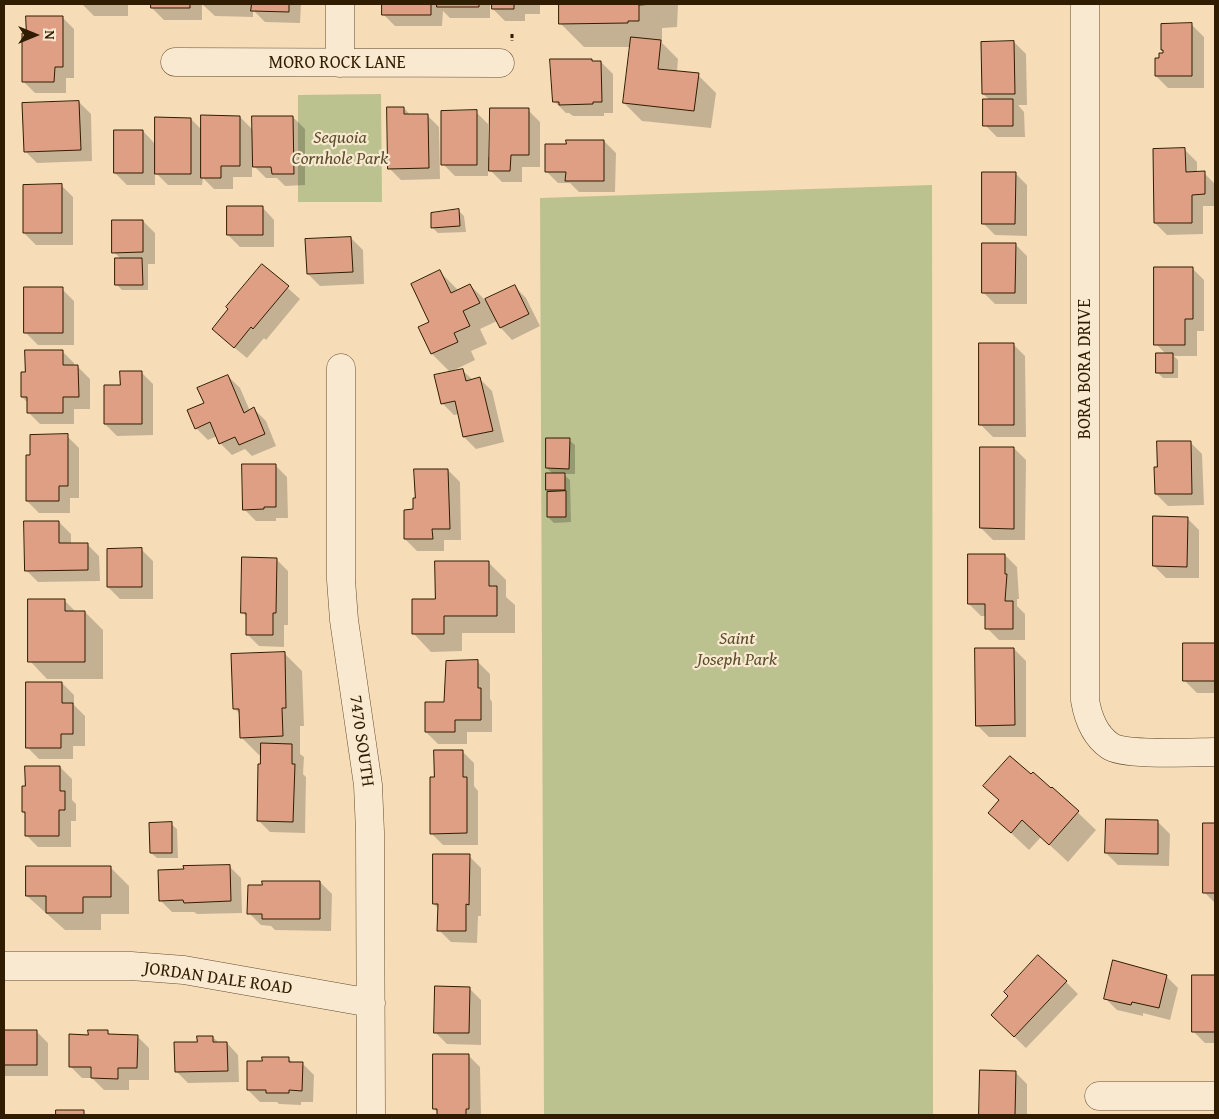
<!DOCTYPE html>
<html>
<head>
<meta charset="utf-8">
<style>
	body { margin:0 }
	#map { position:relative; width:1219px; height:1119px; overflow:hidden; background:#f6ddb7; font-family:"Gentium Book Plus",serif }
	canvas { display:block }
	.frame { position:absolute; inset:0; border:5px solid #301c00; pointer-events:none }
	.north { position:absolute; left:10px; top:10px; width:50px; height:50px; -webkit-text-stroke:4px #f9e9d0; paint-order:stroke; rotate:90deg; font-size:14px; font-weight:700; line-height:20px; text-align:center; color:#301c00 }
	.north::after { content:''; display:block; margin:auto; width:18px; height:22px; background:#301c00; clip-path:polygon(50% 0,100% 100%,50% 72%,0 100%) }
</style>
</head>
<body>
<div id="map">
<canvas width="1219" height="1119"></canvas>
<div class="frame"></div>
<div class="north">N</div>
</div>
<script>
const ctx = document.querySelector('canvas').getContext('2d');
ctx.lineJoin = 'round';
function fillPath(path, color) {
  ctx.fillStyle = color;
  ctx.fill(path, 'evenodd');
}
function strokePath(path, color, width, dash) {
  ctx.strokeStyle = color;
  ctx.lineWidth = width;
  ctx.lineCap = dash ? 'butt' : 'round';
  ctx.setLineDash(dash || []);
  ctx.stroke(path);
}
function drawText(font, color, halo, rows, align = 'center') {
  ctx.font = font + ' "Gentium Book Plus",serif';
  ctx.lineWidth = 4.5;
  ctx.setLineDash([]);
  ctx.textBaseline = 'middle';
  ctx.strokeStyle = halo;
  ctx.fillStyle = color;
  for (const [text, x, y, turn = 0] of rows) {
    ctx.save();
    ctx.translate(x, y);
    ctx.rotate((+turn || 0) * Math.PI / 180);
    ctx.textAlign = isNaN(turn) ? turn : align;
    if (halo) ctx.strokeText(text, 0, 0);
    ctx.fillText(text, 0, 0);
    ctx.restore();
  }
}
fillPath(new Path2D(`
	M381,94L382,202H298V95Z
	M932,185L933,1115H544L540,198Z`), '#bbc18f');
fillPath(new Path2D(`
	M37,4H72V5H38Z
	M82,4H128V16H94Z
	M152,4H202V20H164L152,8Z
	M202,4H301L300,23L265,22L253,10V17L215,16Z
	M383,4H490V18H450L443,11L442,26H395L383,14Z
	M493,4H540V14H525V21H505L493,9Z
	M560,4H678L677,27L662,28V43L678,59L677,72L698,75L716,93L711,128L642,121L624,103L631,47H584L560,23Z
	M62,17L74,29V78H66V93H35L23,81Z
	M1192,25L1204,37V88H1168L1156,76L1160,59L1165,54L1162,50Z
	M1014,42L1026,54L1027,105H1018L1024,112L1025,137H997L985,125L990,100L983,94Z
	M591,60L594,62H601L613,74V113H604V116H573L569,113H566L554,101Z
	M79,102L91,114L92,161L37,163L25,151Z
	M404,108L411,116L427,115L439,127L440,179L401,180L389,168Z
	M528,110L540,122V167H522V182H502L488,168V176H455L443,164L476,112L488,124V157H490Z
	M240,117L254,131L293,117L305,129V185L285,186L277,178H266L252,164V177H233V189H214L203,178L202,185H168L155,172V185H127L115,173L143,131L156,145L191,119L202,130Z
	M604,141L616,153L615,192H579L570,183H558L546,171L567,145Z
	M1185,150L1197,162V173H1204L1215,184V206H1203V234L1167,235L1155,223Z
	M1015,173L1027,185V236L995,235L983,223Z
	M61,185L73,197V245H36L24,233Z
	M263,208L274,220V247H240L228,235Z
	M459,211L464,216L466,232L438,233L433,228Z
	M143,221L155,233V264H148V290H122L116,284L121,259L114,252Z
	M351,238L363,250L364,284L320,286L308,274Z
	M1015,244L1027,256V304H995L983,292Z
	M262,265L300,299L266,340L264,338L247,358L225,340Z
	M1192,268L1204,280V331H1197V356H1174L1178,360V378H1163L1157,372L1166,354L1156,344Z
	M440,272L459,291L470,285L485,300L514,286L526,298L540,326L512,340L501,328L497,321L480,329L487,344L471,351L475,360L450,372L432,354L420,328L431,322Z
	M62,289L74,301V345H38L26,333Z
	M1013,344L1025,356L1026,437H993L981,425Z
	M62,351L74,363V367H78L90,379V409H74V424H40L28,412V403L22,397L26,374Z
	M462,370L473,380L480,379L492,391L504,442L476,449L464,437L459,414L454,415L442,403Z
	M141,372L153,384V435L117,436L105,424L121,386Z
	M228,376L240,388L250,411L254,409L266,421L276,446L252,456L245,449L232,455L220,443L217,436L208,440L196,428L205,404Z
	M67,436L79,448V498H70V513H39L27,501Z
	M569,440L575,445V474H563L570,480L571,522L554,523L548,517L551,493L548,489L553,474L547,468Z
	M1190,442L1202,454L1204,505L1168,506L1156,494Z
	M1014,448L1026,460L1025,540H993L981,528Z
	M275,465L287,477L288,518H276V521H256L244,509Z
	M448,470L460,482L461,540H444V551H417L405,539L416,499Z
	M1187,518L1199,530V578H1166L1154,566Z
	M59,522L71,534V544H87L99,556L100,581L38,582L26,570Z
	M141,549L153,561V599H120L108,587Z
	M1005,555L1017,567L1019,599H1017V606L1025,614V640H999L987,628V616H981L969,604Z
	M276,559L288,571V625H284V647L259,646L247,634V617L243,613Z
	M488,562L506,580V597L515,605V633H462V651L431,652L414,634L437,600Z
	M65,601L76,612H85L103,630V679H47L30,661Z
	M1185,645H1215V693H1197L1185,681Z
	M1014,649L1026,661V737H989L977,725Z
	M284,653L302,671L304,726H300V754L304,757L303,774L306,777L305,833L270,832L258,820L262,755H259L241,737L240,714L234,708Z
	M478,662L490,674V699L492,702V732H467V744H438L426,732L446,703Z
	M62,683L74,695V705L85,716V746H73V759H39L27,747Z
	M462,751L474,763V786L478,791V845H443L431,833L436,778Z
	M60,767L72,779V800L76,804V821H71V847H38L26,835V815L23,812L26,787Z
	M1052,788L1096,830L1068,862L1041,837L1029,850L990,813Z
	M1158,822L1170,834L1169,866L1118,865L1106,853Z
	M171,824L177,829L178,858H157L151,853Z
	M1205,824H1215V903L1204,892Z
	M469,856L481,868V916H478L477,943L451,942L439,930V909L434,904Z
	M229,866L241,878L242,913L197,914L194,912H172L160,900Z
	M111,868L129,886V914H101V930H65L27,896Z
	M320,882L332,894L331,931L275,930L271,926L261,925L249,913L263,886Z
	M1166,976L1178,988L1170,1020L1143,1013V1016L1117,1010L1105,998Z
	M1193,976H1215V1043H1205L1193,1031Z
	M1066,982L1078,994L1026,1048L1004,1027Z
	M469,988L481,1000V1045L447,1044L435,1032Z
	M4,1031H36L48,1043V1076H4Z
	M107,1032L111,1036H137L149,1048V1080H129V1090H104L92,1078H82L70,1066L89,1036Z
	M213,1037L219,1043H227L238,1055L239,1082L188,1083L176,1071L198,1043Z
	M468,1055L480,1067L481,1115H438V1113L434,1109Z
	M289,1059L293,1063H302L314,1075L313,1102H301V1105L279,1104L277,1102H260L248,1090L263,1062Z
	M981,1072H1015L1027,1084V1115H981Z`), '#0003');
const building = new Path2D(`
	M151,4H190V8H151Z
	M252,4H289V12L251,11Z
	M382,4H431V15H382Z
	M437,4H479V7H437Z
	M492,4H514V9H492Z
	M559,4H654L639,5V21H628V23L559,24Z
	M26,16H63V67H55L54,82H22V33H26Z
	M1192,23V76H1155V58H1159V53H1163V50H1161V24Z
	M631,37L661,40L658,69L699,73L694,111L623,103Z
	M1014,41L1015,94H982L981,42Z
	M550,59H592V61H601L602,102H593V104L559,105V102H553Z
	M983,99H1013V126H983Z
	M79,101L81,150L24,152L22,103Z
	M387,107H404V114H428L429,168L388,169Z
	M490,108H529V155H511L510,171H489Z
	M477,110V165H441V111Z
	M201,115L240,116V166H221V178H201Z
	M252,116H293L294,174H272L271,167H253Z
	M155,117L191,118V174H155Z
	M114,130H143V173H114Z
	M566,140H604V181H565L566,172H545V144H566Z
	M1185,148L1186,172L1205,171V194L1192,195V223H1154L1153,149Z
	M982,172H1016L1015,224H982Z
	M62,184V233H23V185Z
	M227,206H263V235H227Z
	M459,209L460,226L431,228V213Z
	M112,220H143V252L112,253Z
	M351,237L353,272L307,274L305,239Z
	M982,243H1016L1015,293H982Z
	M115,258H142L143,285H115Z
	M262,264L289,286L253,329L251,327L234,348L212,329L228,309L226,307Z
	M1154,267H1193V319H1185V345H1154Z
	M440,270L451,293L470,284L480,303L463,311L470,326L454,333L458,342L431,354L418,327L429,322L411,284Z
	M515,285L529,314L500,328L485,299Z
	M24,287H63V333H24Z
	M979,343H1014V425H979Z
	M25,350H63V365H78L79,397H63V413H27V397H21V372H25Z
	M1156,353H1173V373H1156Z
	M463,369L466,381L480,377L493,431L463,437L455,401L441,404L434,375Z
	M120,371H142V424H104V385H120Z
	M228,375L244,413L254,407L265,434L239,445L235,437L219,444L210,422L195,429L187,410L204,403L197,388Z
	M68,434V486H59V501H26V455H30V435Z
	M546,438H570L569,469L546,468Z
	M1157,441H1191L1192,494H1155L1154,467H1157Z
	M980,447H1014V529L980,528Z
	M242,464H276V507H264V509L243,510Z
	M414,469H448L450,529H432L433,539H404V510L413,509V498H415Z
	M546,473H565V490H546Z
	M566,491V517H547V492Z
	M1153,516L1188,517L1187,567L1153,566Z
	M24,521H59V543H88V570L25,571Z
	M142,548V587H107V549Z
	M968,554H1005V574H1007L1005,601H1013V629H985V604H968Z
	M242,557L277,558L276,613H273V635H246V613H241Z
	M435,561H489V586H497V616H444V634H412V599H435Z
	M28,599H65V611H85V662H28Z
	M1183,643H1215V681H1183Z
	M975,648H1014L1015,725L976,726Z
	M285,652L286,708H282L283,736L240,738L239,709H233L231,654Z
	M478,660V688H481V720H455V732H425V702H444L446,661Z
	M26,682H62V703H73V734H61V748H26Z
	M261,743L292,744V764H295L293,822L257,821L258,764H260Z
	M434,750H463V777H467V833L430,834V777H434Z
	M1010,756L1031,774L1033,772L1051,788L1052,787L1079,811L1049,845L1022,820L1011,833L988,813L999,800L983,786Z
	M25,766H60V791H65V810H59V836H25V812H22V786H25Z
	M1106,819L1158,820V854L1105,853Z
	M172,822V853H150L149,823Z
	M1203,823H1215V893H1203Z
	M433,854H470L469,905L466,904V931H437L438,904H433Z
	M230,865L231,901L184,903L183,900L159,901L158,870L184,869L183,866Z
	M26,866H111V897H83V913H46V896H26Z
	M262,881H320V919H262V914H247L248,885H262Z
	M1038,955L1067,981L1014,1037L991,1015L1008,996L1004,992Z
	M1113,960L1167,975L1159,1008L1132,1002L1131,1005L1104,999Z
	M1192,975H1215V1032H1192Z
	M435,986L470,987L469,1033H434Z
	M4,1030H37V1065H4Z
	M88,1030H108V1034L138,1035L137,1068H118V1079L91,1078V1067H69V1034L88,1035Z
	M197,1036H213V1042H227L228,1071L175,1072L174,1042H197Z
	M433,1054H469V1109H466V1115H437V1109H433Z
	M262,1057H289V1062H303L302,1091L289,1090V1093H266V1090H247V1061H262Z
	M980,1070L1016,1071L1015,1115H979Z
	M56,1110H84V1115H56Z`);
fillPath(building, '#de9f84');
strokePath(building, '#301c00', 1);
const minor = new Path2D(`
	M340,4V63
	M1085,4V700C1088,718 1094,735 1110,746C1124,756 1196,752 1215,752
	M175,62L500,63
	M341,368V580L344,620L368,785L370,832L371,1115
	M4,966H131L184,970L371,1003
	M1099,1096H1215`);
strokePath(minor, '#624c2e', 29);
strokePath(new Path2D(`
	M512,34V41`), '#301c00', 3, [4, 2.5]);
strokePath(minor, '#f9e9d0', 28);
drawText('18px', '#301c00', '#f9e9d0', [
	["MORO ROCK LANE",337,63],
	["BORA BORA DRIVE",1085,369,-90],
	["7470 SOUTH",361,741,82],
	["JORDAN DALE ROAD",218,979,8]
]);
drawText('italic 18px', '#5a4e2b', '#f9e9d0', [
	["Sequoia",340,138],
	["Cornhole Park",340,159],
	["Saint",737,639],
	["Joseph Park",737,660]
]);
</script>
</body>
</html>
